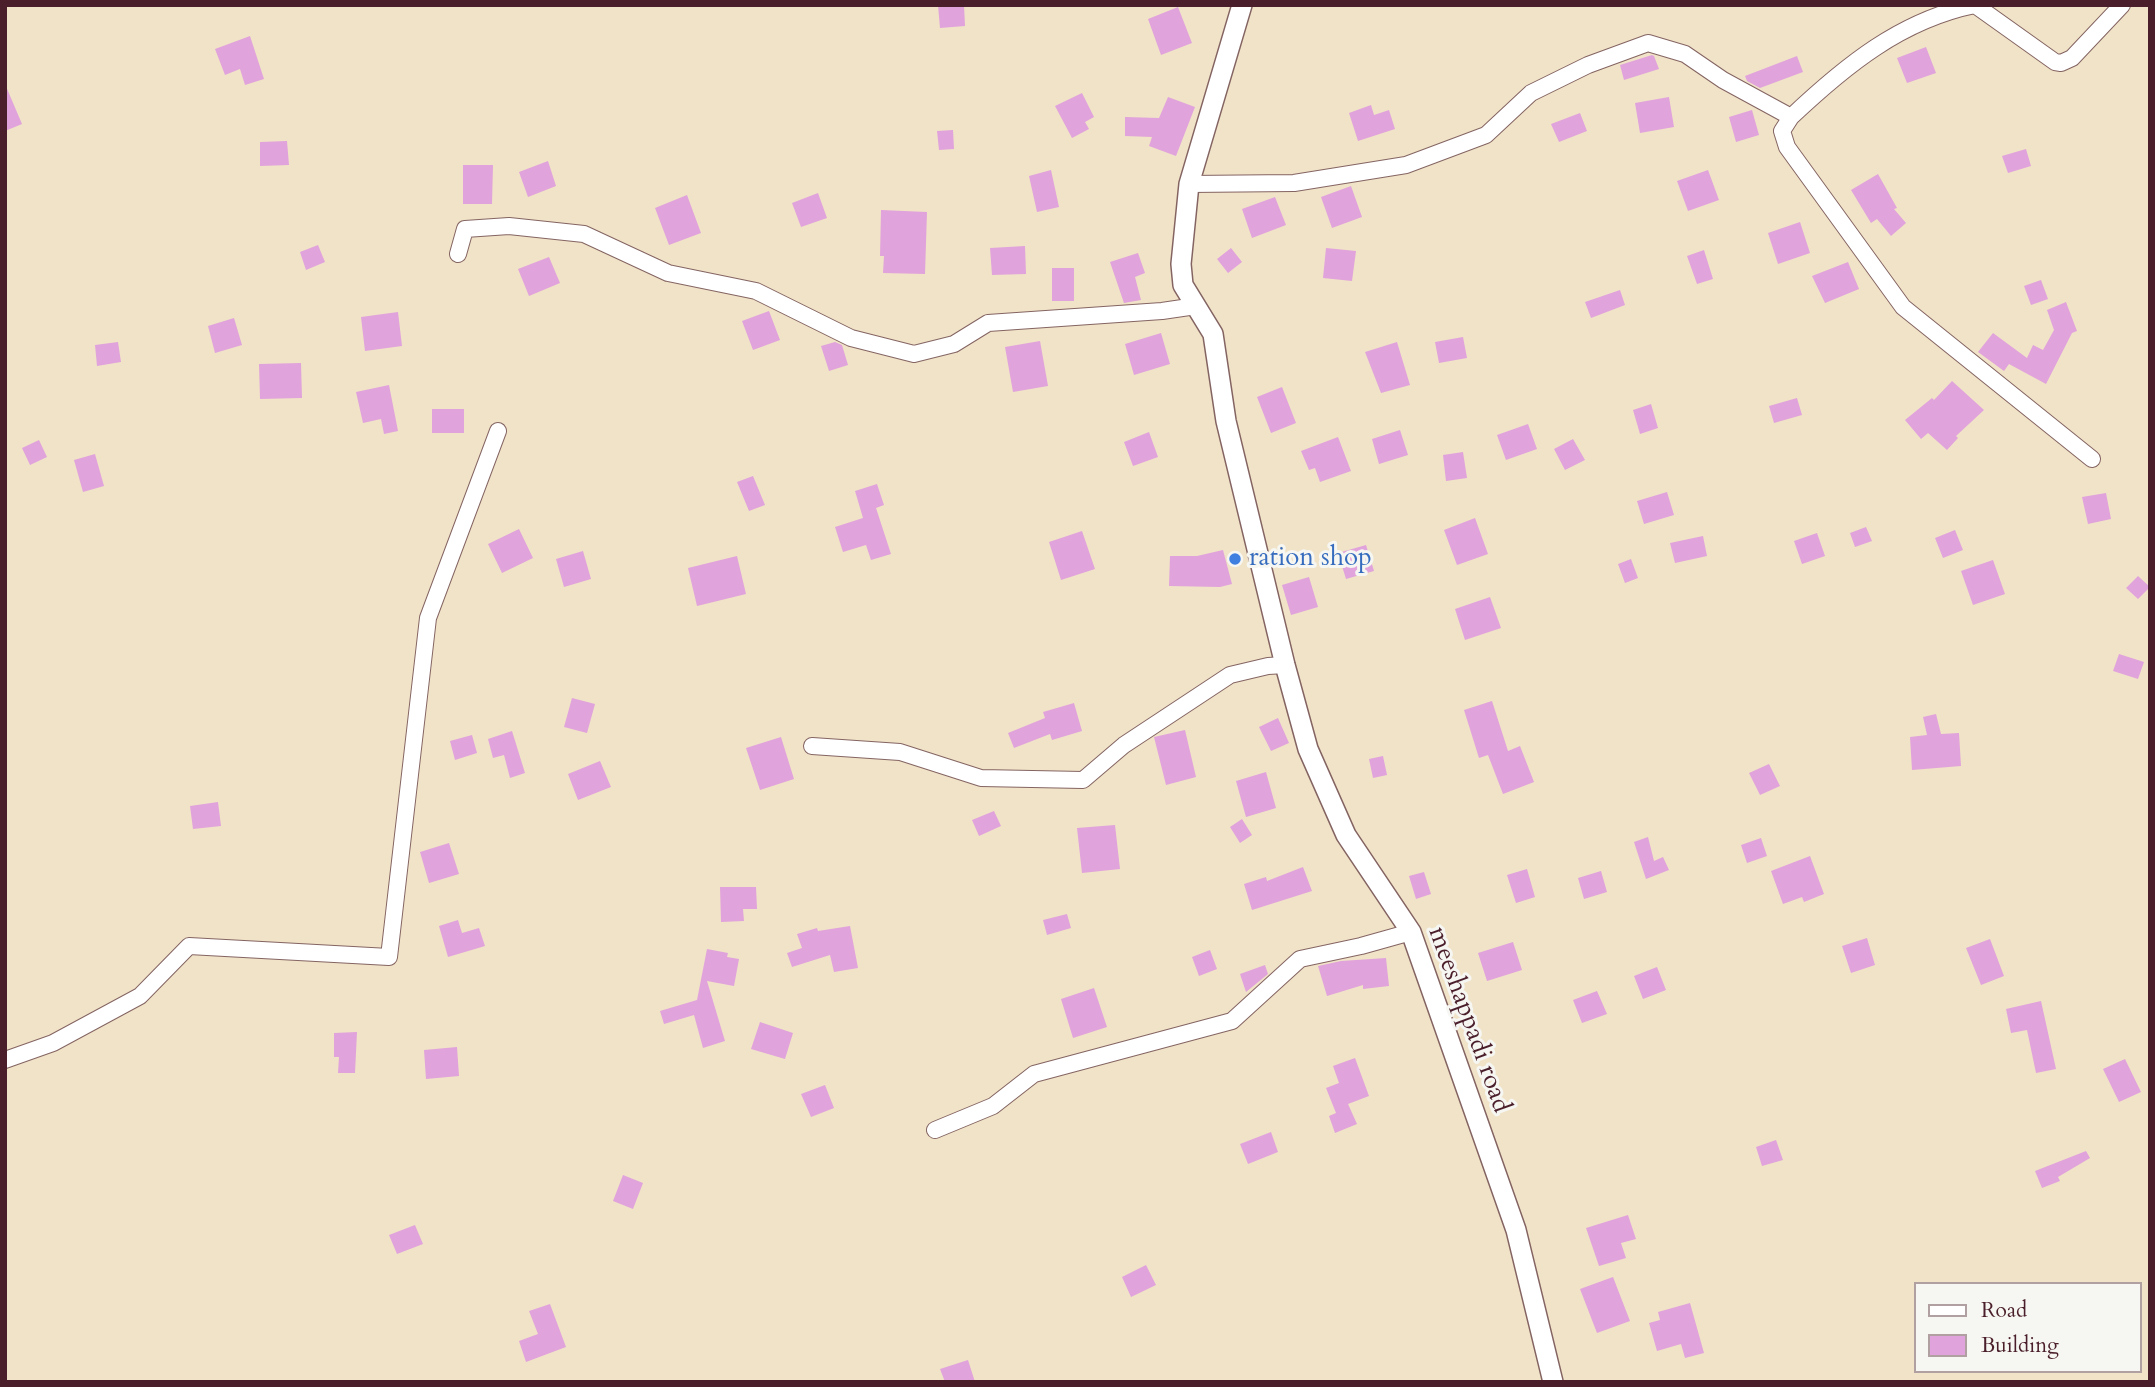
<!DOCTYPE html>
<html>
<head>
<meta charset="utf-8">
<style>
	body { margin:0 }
	#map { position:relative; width:2155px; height:1387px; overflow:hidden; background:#f0e3c8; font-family:Cardo,serif }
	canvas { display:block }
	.frame { position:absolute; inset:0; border:7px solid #4a1f2b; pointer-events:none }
	.legend { position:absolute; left:1914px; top:1282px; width:228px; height:91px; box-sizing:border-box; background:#f6f6f2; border:2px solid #b1a0a2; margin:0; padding:9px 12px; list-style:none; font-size:21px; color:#4a1f2b }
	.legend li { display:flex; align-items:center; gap:14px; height:35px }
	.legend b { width:35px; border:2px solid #b1a0a2 }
</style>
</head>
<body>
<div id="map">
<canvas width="2155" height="1387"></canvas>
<div class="frame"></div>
<ul class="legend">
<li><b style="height:9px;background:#fff"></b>Road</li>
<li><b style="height:19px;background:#e1a3db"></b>Building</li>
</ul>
</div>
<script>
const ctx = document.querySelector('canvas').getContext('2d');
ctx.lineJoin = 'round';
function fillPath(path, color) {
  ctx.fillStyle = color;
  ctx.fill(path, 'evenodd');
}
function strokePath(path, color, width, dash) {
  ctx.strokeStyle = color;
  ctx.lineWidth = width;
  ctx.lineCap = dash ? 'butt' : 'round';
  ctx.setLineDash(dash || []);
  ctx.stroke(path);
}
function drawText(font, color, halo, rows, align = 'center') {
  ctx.font = font + ' Cardo,serif';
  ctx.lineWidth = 6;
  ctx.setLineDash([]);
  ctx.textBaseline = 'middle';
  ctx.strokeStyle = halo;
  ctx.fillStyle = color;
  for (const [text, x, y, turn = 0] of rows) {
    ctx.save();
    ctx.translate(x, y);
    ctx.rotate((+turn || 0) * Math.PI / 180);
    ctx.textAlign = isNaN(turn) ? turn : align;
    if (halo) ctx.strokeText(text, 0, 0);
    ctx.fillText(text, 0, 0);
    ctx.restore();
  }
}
fillPath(new Path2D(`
	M938,5H964L965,26L940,28Z
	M1178,7L1192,43L1161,55L1148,19Z
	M250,36L264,79L245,85L240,69L225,75L215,49Z
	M1926,47L1936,73L1907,83L1897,58Z
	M1652,55L1654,56L1659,69L1624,80L1620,65Z
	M1797,56L1803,72L1760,88L1747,81L1745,76Z
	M5,84L22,124L5,131Z
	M1082,93L1094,117L1085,122L1089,129L1072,138L1055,106Z
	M1168,97L1195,107L1176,156L1149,146L1152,137L1125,136V117L1159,118Z
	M1669,97L1674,127L1640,133L1635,103Z
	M1371,105L1374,115L1389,110L1395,129L1358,141L1349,113Z
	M1752,110L1759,135L1736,142L1729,117Z
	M1580,113L1587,131L1559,142L1551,124Z
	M953,130L954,149L939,150L937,131Z
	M287,141L289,165L260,166V142Z
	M2026,149L2031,166L2008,173L2002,156Z
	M548,161L556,186L528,197L519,172Z
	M463,165H493L492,204H463Z
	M1051,170L1059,207L1037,212L1029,176Z
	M1708,170L1719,200L1688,211L1677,181Z
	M1878,174L1897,208L1894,209L1906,223L1891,236L1877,219L1871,223L1851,190Z
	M1351,186L1362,217L1332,228L1321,197Z
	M818,193L827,218L801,227L792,203Z
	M687,195L701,233L669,245L655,208Z
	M1275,197L1286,225L1252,238L1242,209Z
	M881,210L927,212L925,274L883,273L884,256H880Z
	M1800,222L1810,253L1778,264L1768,233Z
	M318,245L325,262L306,270L300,252Z
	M1025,246L1026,274L992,275L990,248Z
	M1231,248L1242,262L1228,273L1217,259Z
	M1326,248L1356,251L1352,281L1323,278Z
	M1704,250L1713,279L1697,284L1687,256Z
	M1138,253L1145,273L1135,277L1141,300L1124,303L1110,262Z
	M549,257L560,283L529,296L518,269Z
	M1848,262L1859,289L1825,303L1812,276Z
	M1052,268H1074V301H1052Z
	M2041,280L2048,299L2031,305L2024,286Z
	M1620,290L1625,305L1591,318L1585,302Z
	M2066,302L2077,331L2072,333L2046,384L2009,364L2004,371L1978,352L1993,333L2027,358L2033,345L2043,350L2054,330L2047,310Z
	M769,311L780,340L753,350L742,321Z
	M398,312L402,346L365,351L361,317Z
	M234,318L242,345L215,353L208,326Z
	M1161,333L1170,364L1134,375L1125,344Z
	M1463,337L1467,358L1439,363L1435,342Z
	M1040,341L1048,386L1013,392L1005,347Z
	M118,342L121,362L97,366L95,345Z
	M835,342L842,345L848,365L829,371L821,346Z
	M1397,342L1410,385L1381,393L1365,352Z
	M301,363L302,398L260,399L259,364Z
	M1952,381L1984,410L1956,436L1958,438L1947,450L1928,433L1921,439L1905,420L1932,398L1934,400Z
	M389,385L398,431L384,434L381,419L363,423L356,392Z
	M1282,387L1296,423L1271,433L1257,397Z
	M1797,398L1802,415L1774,423L1769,406Z
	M1651,404L1658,428L1640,434L1633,410Z
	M432,409H464V433H432Z
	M1528,424L1537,449L1506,460L1497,435Z
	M1400,430L1408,455L1379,464L1372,439Z
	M1149,432L1158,457L1133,466L1124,442Z
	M1338,437L1351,471L1320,482L1315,468L1309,470L1301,451Z
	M1573,439L1585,460L1565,470L1554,449Z
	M39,440L47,457L30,465L22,448Z
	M1463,452L1467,478L1446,481L1443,455Z
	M95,454L104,486L83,492L74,460Z
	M753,476L765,505L749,511L737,482Z
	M877,484L884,505L876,508L891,554L871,560L866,545L843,552L835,527L863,518L855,491Z
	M1667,492L1674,515L1644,524L1637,501Z
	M2106,493L2111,519L2088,524L2082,497Z
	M1475,518L1488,554L1457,565L1444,530Z
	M1866,527L1872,541L1855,547L1850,533Z
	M519,529L533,558L502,573L488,544Z
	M1955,530L1963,550L1943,558L1935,538Z
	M1082,531L1095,569L1061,580L1049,542Z
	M1817,533L1825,556L1802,564L1794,541Z
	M1703,536L1707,556L1675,563L1670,543Z
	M1366,545L1374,571L1346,579L1338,553Z
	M1223,550L1232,584L1220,587L1169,586L1170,556H1197Z
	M583,551L591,579L564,587L556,559Z
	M737,556L746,594L697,606L688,568Z
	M1631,559L1638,578L1625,583L1618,564Z
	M1993,560L2005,594L1973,605L1961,571Z
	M2138,576L2150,587L2138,599L2126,588Z
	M1309,577L1318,607L1291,615L1282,585Z
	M1490,597L1501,628L1465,640L1455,609Z
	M2119,654L2144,662L2138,679L2113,671Z
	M572,698L595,704L587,733L564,727Z
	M1492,701L1508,751L1520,746L1534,782L1503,794L1488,755L1479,758L1464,710Z
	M1074,703L1082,731L1052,740L1050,734L1014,748L1008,733L1045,718L1043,712Z
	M1936,714L1941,734L1959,733L1961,766L1912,770L1910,737L1927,735L1923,717Z
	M1278,718L1289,743L1271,751L1259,727Z
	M1185,730L1196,777L1166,785L1154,737Z
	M512,731L525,773L510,778L504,755L493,758L488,739Z
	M472,735L477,753L455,760L450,741Z
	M781,737L794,779L760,790L746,748Z
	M1383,756L1387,775L1373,778L1369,759Z
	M600,761L611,787L578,800L568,774Z
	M1769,764L1780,786L1760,795L1749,773Z
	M1266,772L1276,808L1246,817L1236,781Z
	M218,802L221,826L193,829L190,806Z
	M994,811L1001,826L979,836L972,820Z
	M1242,819L1252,835L1240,843L1230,827Z
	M1115,825L1120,869L1082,873L1077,828Z
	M1648,837L1654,861L1663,857L1669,870L1646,879L1634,842Z
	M1761,838L1767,856L1747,863L1741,845Z
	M449,843L459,874L429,883L420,852Z
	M1810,856L1824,894L1804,902L1802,897L1783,904L1771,871Z
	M1303,867L1312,891L1252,910L1244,884L1266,877L1267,881Z
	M1527,869L1535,897L1516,903L1507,875Z
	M1601,871L1607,892L1584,899L1578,878Z
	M1424,872L1431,894L1416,899L1409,876Z
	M720,887H756L757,909H743L744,921L721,922Z
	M1067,914L1071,928L1047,935L1043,920Z
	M458,920L462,933L479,928L485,946L448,957L439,926Z
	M850,926L858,968L834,972L830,955L792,967L787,953L802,948L797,934L817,928L818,931Z
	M1867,938L1875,965L1851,973L1842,946Z
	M1990,939L2004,976L1981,985L1966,948Z
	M1513,942L1522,970L1487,981L1478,953Z
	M707,949L728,953L727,957L739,959L734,986L707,981L725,1041L703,1048L694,1015L664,1024L660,1011L697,1000Z
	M1210,950L1217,969L1199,976L1192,957Z
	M1386,958L1389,986L1363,989V985L1327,996L1318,966L1341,961Z
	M1265,965L1268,974L1246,992L1240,974Z
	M1657,967L1666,990L1643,999L1634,976Z
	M1094,988L1107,1027L1073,1038L1061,999Z
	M1597,991L1607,1014L1582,1023L1573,1000Z
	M2041,1001L2056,1069L2036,1073L2027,1030L2011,1033L2006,1009Z
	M760,1022L793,1033L785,1059L751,1049Z
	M357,1032L355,1073H338L339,1057H334V1033Z
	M457,1047L459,1076L426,1079L424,1050Z
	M1355,1058L1369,1096L1348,1104L1357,1124L1335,1133L1329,1116L1336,1113L1326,1088L1339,1083L1333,1066Z
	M2125,1059L2141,1092L2119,1102L2103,1069Z
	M825,1085L834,1108L811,1117L801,1094Z
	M1271,1132L1278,1152L1248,1164L1240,1144Z
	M1776,1140L1783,1160L1762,1166L1756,1147Z
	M2086,1151L2090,1158L2058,1177L2060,1181L2042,1188L2035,1171Z
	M623,1175L643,1183L633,1209L613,1201Z
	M1628,1215L1636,1239L1621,1243L1626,1258L1599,1266L1586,1228Z
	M415,1225L423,1244L397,1254L389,1235Z
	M1146,1265L1156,1285L1131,1297L1122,1277Z
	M1613,1277L1630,1321L1597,1333L1580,1289Z
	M1690,1303L1704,1353L1685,1358L1681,1344L1657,1351L1649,1323L1660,1320L1658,1312Z
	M550,1304L566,1347L526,1362L519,1341L538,1334L529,1311Z
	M968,1360L975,1382H945L940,1369Z`), '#e1a3db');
const minor = new Path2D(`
	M1791,117L1782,131L1787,147L1903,307L2092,459
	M1189,184L1294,183L1406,165L1486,135L1531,93L1588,65L1648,43L1685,54L1723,80L1791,117C1845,66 1901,20 1975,5L2055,62L2061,63L2072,58L2122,5
	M458,254L465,229L509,226L584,234L668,273L756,291L851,338L914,354L954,344L988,323L1162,311L1196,306
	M812,746L900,752L981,778L1083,780L1124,745L1230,675L1268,666L1285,665
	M5,1060L53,1043L140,996L189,946L389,957L428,618L498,431
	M935,1130L993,1106L1034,1074L1232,1021L1300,959L1361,946L1411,932`);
const tertiary = new Path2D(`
	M1242,5L1189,184L1181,264L1183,285L1213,334L1226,421L1285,665L1308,749L1346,835L1411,932L1516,1230L1553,1382`);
strokePath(minor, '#846462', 18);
strokePath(tertiary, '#846462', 22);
strokePath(minor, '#fff', 16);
strokePath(tertiary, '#fff', 19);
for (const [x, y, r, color] of [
	[1235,559,7,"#3f7fe0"]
]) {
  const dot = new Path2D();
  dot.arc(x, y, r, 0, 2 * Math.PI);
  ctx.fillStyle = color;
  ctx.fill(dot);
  strokePath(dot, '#f6f6f2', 2.5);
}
drawText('26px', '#366cbe', '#f6f6f2', [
	["ration shop",1249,559]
], 'left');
drawText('26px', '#4a1f2b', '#f6f6f2', [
	["meeshappadi road",1468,1020,70]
]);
</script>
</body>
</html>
